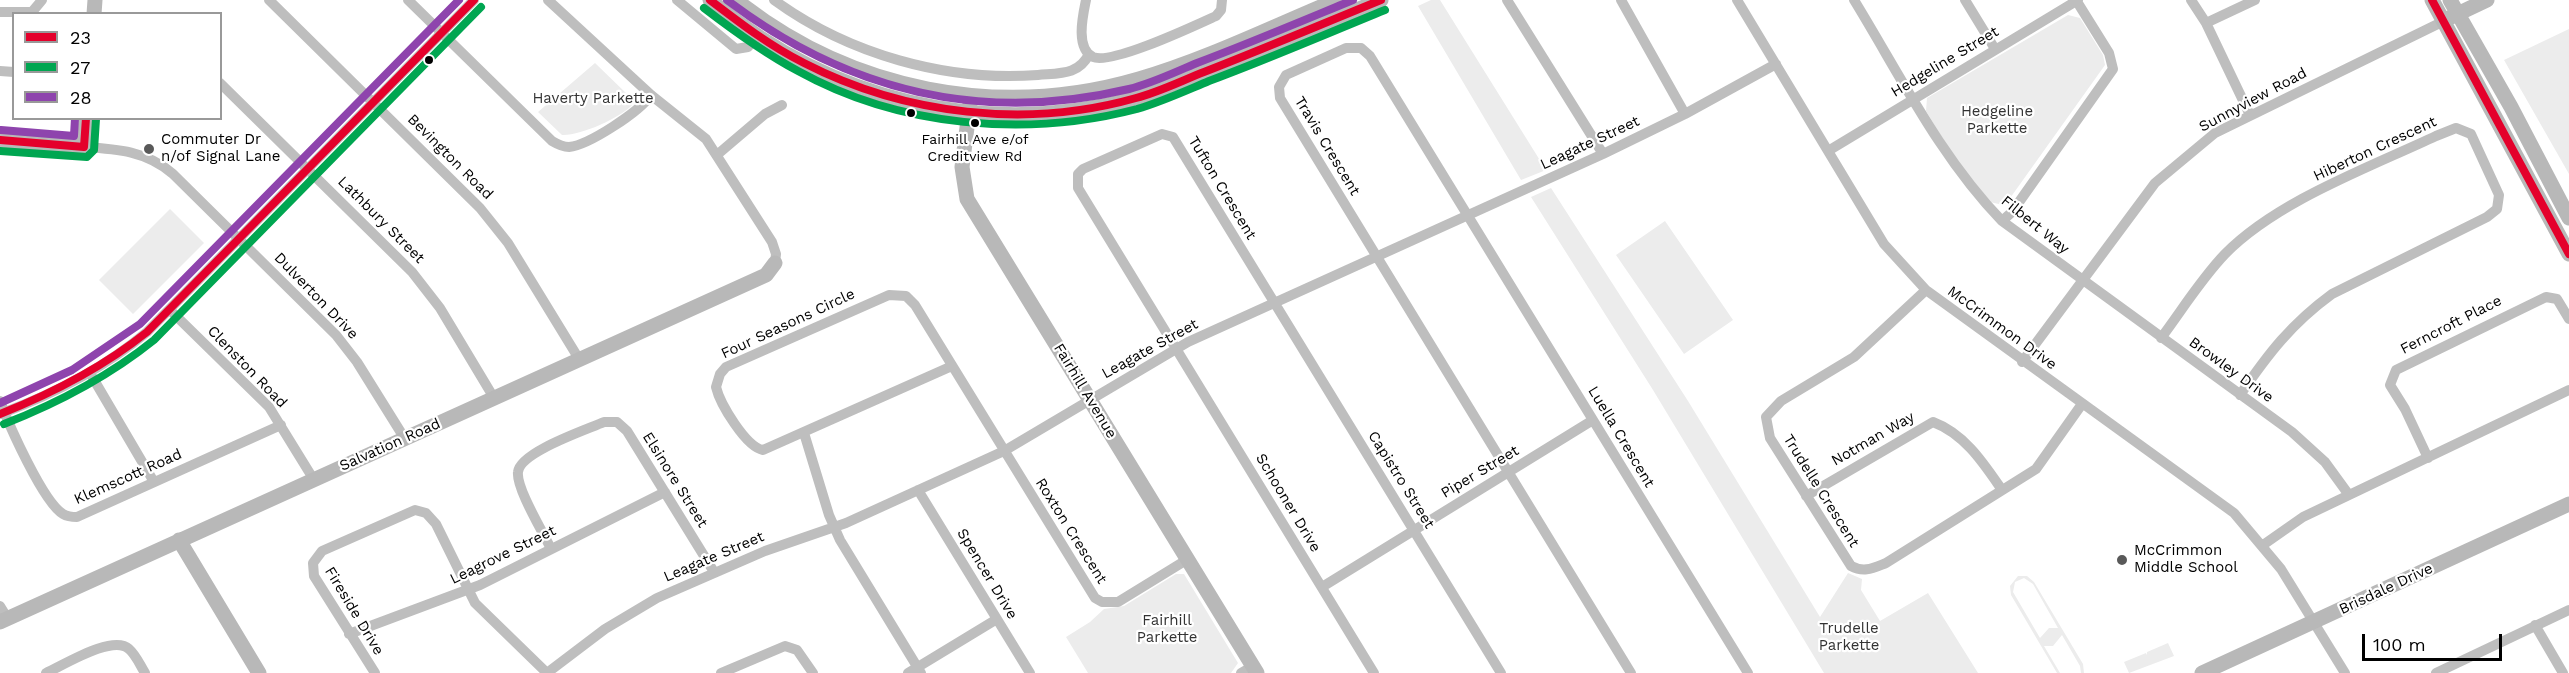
<!DOCTYPE html>
<html>
<head>
<meta charset="utf-8">
<style>
	body { margin:0 }
	#map { position:relative; width:2569px; height:673px; overflow:hidden; background:#fff; font-family:"Work Sans",sans-serif }
	canvas { display:block }
	.legend { position:absolute; left:12px; top:12px; width:210px; height:108px; box-sizing:border-box; background:#fff; border:2px solid #999; margin:0; padding:8px 10px; list-style:none; font-size:18px; color:#000 }
	.legend li { display:flex; align-items:center; gap:12px; height:30px }
	.legend b { width:30px; border:2px solid #999 }
	.scale { position:absolute; left:2362px; top:634px; width:140px; height:27px; box-sizing:border-box; border:3px solid #000; border-top:0; padding-left:8px; font-size:18px; line-height:21px; white-space:nowrap; color:#000; -webkit-text-stroke:4px #fff; paint-order:stroke }
</style>
</head>
<body>
<div id="map">
<canvas width="2569" height="673"></canvas>
<ul class="legend">
<li><b style="height:8px;background:#e4002b"></b>23</li>
<li><b style="height:8px;background:#00a651"></b>27</li>
<li><b style="height:8px;background:#8e44ad"></b>28</li>
</ul>
<div class="scale">100 m</div>
</div>
<script>
const ctx = document.querySelector('canvas').getContext('2d');
ctx.lineJoin = 'round';
function fillPath(path, color) {
  ctx.fillStyle = color;
  ctx.fill(path, 'evenodd');
}
function strokePath(path, color, width, dash) {
  ctx.strokeStyle = color;
  ctx.lineWidth = width;
  ctx.lineCap = dash ? 'butt' : 'round';
  ctx.setLineDash(dash || []);
  ctx.stroke(path);
}
function drawText(font, color, halo, rows, align = 'center') {
  ctx.font = font + ' "Work Sans",sans-serif';
  ctx.lineWidth = 4.5;
  ctx.setLineDash([]);
  ctx.textBaseline = 'middle';
  ctx.strokeStyle = halo;
  ctx.fillStyle = color;
  for (const [text, x, y, turn = 0] of rows) {
    ctx.save();
    ctx.translate(x, y);
    ctx.rotate((+turn || 0) * Math.PI / 180);
    ctx.textAlign = isNaN(turn) ? turn : align;
    if (halo) ctx.strokeText(text, 0, 0);
    ctx.fillText(text, 0, 0);
    ctx.restore();
  }
}
fillPath(new Path2D(`
	M1431,0H1440L1546,170L1521,180L1418,6Z
	M2068,15L2080,18L2103,55L2105,65L2008,201L2003,205L1990,202L1964,174L1926,111L1927,98Z
	M2569,29V174L2504,60Z
	M595,63L627,94L632,105C620,118 580,136 562,135L538,112Z
	M1551,188L1688,401L1820,617L1848,573L1862,579L1861,590L1880,621L1928,593L1978,673H1824L1653,390L1531,197Z
	M170,209L204,243L133,314L99,280Z
	M1665,221L1733,320L1684,354L1616,255Z
	M1176,574H1184L1238,663L1231,673H1088L1066,637L1090,622L1104,609L1124,606Z
	M2018,576H2027L2034,582L2083,664L2084,673H2081L2080,666L2062,635L2053,646H2044L2060,673H2057L2011,595L2010,586ZM2024,578L2033,584L2058,628H2049L2040,638L2013,592L2015,582Z
	M2168,643L2174,656L2129,673L2124,662L2146,653L2147,655V652Z`), '#ececec');
strokePath(new Path2D(`
	M269,0L480,208L508,243L579,359
	M408,0L552,141C557,144 562,147 569,147C589,145 639,112 651,95
	M548,0L651,95L706,139L772,242L776,254L775,263
	M677,0L736,49L748,47L756,36
	M774,0C848,54 946,82 1038,75C1060,73 1079,75 1089,54
	M1086,0C1083,15 1075,48 1093,57C1112,65 1196,25 1216,16L1221,10L1222,0
	M1507,0L1603,154
	M1621,0L1685,114
	M1737,0L1884,244L1926,290L2234,513L2281,569L2345,673
	M1854,0C1900,75 1940,157 2002,221L2292,432L2325,462L2349,495
	M1965,0L1995,49
	M2191,0L2206,23L2250,115
	M0,12H32L42,0
	M2206,23L2255,0
	M0,71L14,72
	M220,83L412,272L440,308L494,398
	M84,147C117,149 147,151 173,174L336,335L357,362L405,439
	M1828,151L2078,0
	M718,154L765,114L782,105
	M2002,221L2012,212L2113,69L2109,53L2076,0
	M1926,290L1854,357L1781,401L1766,417L1770,438L1851,566C1864,573 1873,568 1886,563L2036,469L2082,404
	M171,311L269,407L314,480
	M2161,338C2182,310 2201,279 2225,254C2277,201 2368,168 2436,136L2456,128L2471,134L2499,195L2497,209L2487,217L2332,294C2291,324 2268,354 2240,395
	M2022,362L2155,183L2215,133L2444,21
	M952,366L763,450C746,447 720,404 716,387L720,374L726,367L889,295L906,296L915,305L1095,598L1102,602H1118L1188,559
	M90,373L154,482
	M0,401C9,425 43,502 63,514C68,517 72,517 77,517L281,425
	M0,414C54,394 103,369 147,332L474,0
	M804,433L829,515L840,540L921,673
	M2428,458L2405,409L2390,385L2396,370L2546,297L2557,299L2569,319
	M918,490L1030,673
	M1806,496L1933,422C1965,434 1984,464 2002,490
	M2263,545L2303,517L2569,390
	M551,549C543,532 516,488 518,472C520,452 586,430 604,422H617L627,431L714,572
	M1322,587L1593,420
	M0,606L8,619
	M2535,625L2563,673
	M349,634L480,585L665,492
	M46,673C64,665 113,634 129,649C136,655 140,665 145,673
	M375,673L314,576L313,563L322,551L415,510L426,513L436,524L475,603L547,673
	M547,673L605,629L657,598L765,551L846,523L1004,451L1188,342L1603,154L1685,114L1776,64
	M721,673L785,646L797,650L813,673
	M908,673L997,619
	M1241,673L1253,666
	M1374,673L1078,188V174L1083,169L1162,134L1173,137L1501,673
	M1631,673L1280,98L1279,87L1286,75L1346,48H1361L1370,56L1748,673
	M2436,673L2569,610`), '#bebebe', 10);
strokePath(new Path2D(`
	M710,0C827,100 983,139 1133,99C1155,93 1175,83 1196,75C1259,51 1320,25 1381,0
	M736,0C850,91 999,120 1139,79C1207,59 1272,27 1337,0
	M2432,0L2569,254
	M2450,0L2511,107L2569,218
	M94,14L95,0
	M2449,18L2487,0
	M971,96L962,167L967,199L1257,673
	M0,140L84,147L86,118
	M179,540L259,673
	M0,622L766,275L775,263
	M2202,673L2569,504`), '#b8b8b8', 15);
strokePath(new Path2D(`
	M710,0C740,23 770,46 804,63C905,115 1027,129 1136,98C1159,92 1181,81 1204,72C1263,49 1322,24 1381,0
	M2432,0L2569,254
	M0,140L84,147L86,118
	M0,414C53,393 102,368 147,332L474,0`), '#e4002b', 8);
strokePath(new Path2D(`
	M704,8C734,31 764,53 798,71C899,127 1026,138 1137,109C1161,102 1185,91 1209,81C1268,59 1326,34 1385,10
	M0,151L87,157L94,150L96,119
	M4,424C58,403 108,377 154,340L481,7`), '#00a651', 8);
strokePath(new Path2D(`
	M727,0C847,91 982,124 1129,89C1153,83 1175,72 1197,63C1250,43 1302,21 1353,0
	M1,130L74,136L75,118
	M0,403L72,370L140,324L459,0`), '#8e44ad', 8);
for (const [x, y, r, color] of [
	[429,60,5,"#000"],
	[911,113,5,"#000"],
	[975,123,5,"#000"],
	[149,149,6,"#595959"],
	[2122,560,6,"#595959"]
]) {
  const dot = new Path2D();
  dot.arc(x, y, r, 0, 2 * Math.PI);
  ctx.fillStyle = color;
  ctx.fill(dot);
  strokePath(dot, '#fff', 2);
}
drawText('14px', '#000', '#fff', [
	["Fairhill Ave e/of",975,140],
	["Creditview Rd",975,157]
]);
drawText('15px', '#000', '#fff', [
	["Hedgeline Street",1945,62,-31],
	["Sunnyview Road",2253,100,-28],
	["Leagate Street",1590,143,-25],
	["Travis Crescent",1327,146,59],
	["Hiberton Crescent",2375,149,-25],
	["Bevington Road",450,157,45],
	["Tufton Crescent",1222,188,59],
	["Lathbury Street",381,220,45],
	["Filbert Way",2035,225,39],
	["Dulverton Drive",316,296,46],
	["Four Seasons Circle",788,324,-25],
	["Ferncroft Place",2451,325,-27],
	["McCrimmon Drive",2002,328,36],
	["Leagate Street",1150,349,-29],
	["Clenston Road",247,367,46],
	["Browley Drive",2231,370,36],
	["Fairhill Avenue",1085,391,59],
	["Luella Crescent",1621,437,59],
	["Notman Way",1873,439,-30],
	["Salvation Road",390,445,-24],
	["Piper Street",1480,472,-31],
	["Klemscott Road",128,477,-24],
	["Elsinore Street",675,480,58],
	["Capistro Street",1401,480,58],
	["Trudelle Crescent",1821,491,58],
	["Schooner Drive",1288,503,59],
	["Roxton Crescent",1071,531,58],
	["Leagrove Street",503,555,-26],
	["Leagate Street",714,557,-23],
	["Spencer Drive",987,574,59],
	["Brisdale Drive",2386,589,-25],
	["Fireside Drive",354,611,59]
]);
drawText('15px', '#333', '#fff', [
	["Haverty Parkette",593,99],
	["Hedgeline",1997,112],
	["Parkette",1997,129],
	["Fairhill",1167,621],
	["Parkette",1167,638],
	["Trudelle",1849,629],
	["Parkette",1849,646]
]);
drawText('15px', '#000', '#fff', [
	["Commuter Dr",161,140],
	["n/of Signal Lane",161,157],
	["McCrimmon",2134,551],
	["Middle School",2134,568]
], 'left');
</script>
</body>
</html>
